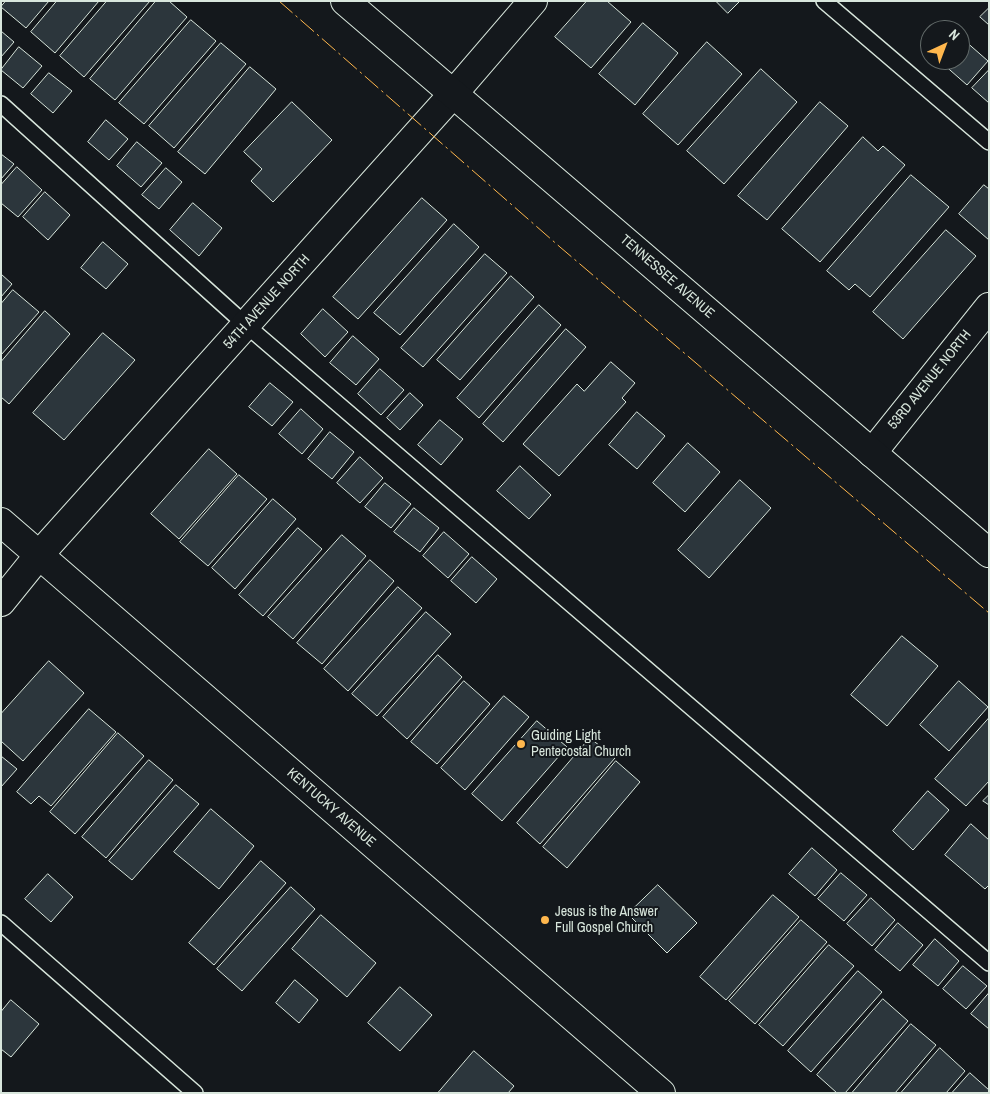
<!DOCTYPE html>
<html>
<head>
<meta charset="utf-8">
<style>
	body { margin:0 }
	#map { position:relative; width:990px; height:1094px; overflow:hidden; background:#14181c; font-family:"Archivo Narrow",sans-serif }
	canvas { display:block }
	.frame { position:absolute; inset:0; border:2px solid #d8e6dc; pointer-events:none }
	.north { position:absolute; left:920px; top:20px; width:50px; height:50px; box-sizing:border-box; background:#14181c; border:1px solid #626a69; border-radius:50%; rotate:43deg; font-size:14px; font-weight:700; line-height:20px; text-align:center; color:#d8e6dc }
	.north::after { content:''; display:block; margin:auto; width:18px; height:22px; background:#ffb74d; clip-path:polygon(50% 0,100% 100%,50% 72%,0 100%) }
</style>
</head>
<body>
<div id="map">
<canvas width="990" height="1094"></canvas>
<div class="frame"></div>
<div class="north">N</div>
</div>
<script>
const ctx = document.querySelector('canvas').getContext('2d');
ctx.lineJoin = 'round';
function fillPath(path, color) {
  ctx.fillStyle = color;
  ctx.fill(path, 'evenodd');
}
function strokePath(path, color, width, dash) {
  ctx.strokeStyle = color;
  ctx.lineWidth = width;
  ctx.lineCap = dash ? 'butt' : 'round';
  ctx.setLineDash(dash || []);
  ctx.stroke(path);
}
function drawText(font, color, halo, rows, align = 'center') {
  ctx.font = font + ' "Archivo Narrow",sans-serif';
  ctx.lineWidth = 4;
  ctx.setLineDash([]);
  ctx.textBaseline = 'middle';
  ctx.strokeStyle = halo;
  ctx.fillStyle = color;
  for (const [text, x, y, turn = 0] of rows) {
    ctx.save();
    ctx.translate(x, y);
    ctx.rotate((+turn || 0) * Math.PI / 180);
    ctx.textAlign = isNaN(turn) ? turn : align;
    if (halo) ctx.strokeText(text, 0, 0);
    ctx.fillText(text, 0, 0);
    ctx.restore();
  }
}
const building = new Path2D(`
	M6,1H49L26,28L1,7Z
	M57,1H99L55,53L31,32Z
	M107,1H150L84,77L60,56Z
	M156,1H169L187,17L115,100L90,79Z
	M587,1H607L631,22L591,68L555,37Z
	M716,1H740L728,13Z
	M989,8V25L980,17Z
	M191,20L216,41L144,124L119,103Z
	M643,23L678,53L635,105L599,74Z
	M1,31L14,42L1,57Z
	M964,40L988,61L967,85L942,63L945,60H960V43Z
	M707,42L742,74L678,145L643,114Z
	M221,43L246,64L174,148L149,126Z
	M19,47L42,66L23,88L1,70Z
	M250,67L276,89L205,174L178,152Z
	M761,69L797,102L724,184L687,151Z
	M989,70V103L972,88Z
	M49,73L72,91L53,113L31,94Z
	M292,102L332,140L273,202L251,181L262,169L244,152Z
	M820,102L848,126L767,220L738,196Z
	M106,120L128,139L109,160L88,142Z
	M863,137L878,151L883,146L905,165L820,262L782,229Z
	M137,142L162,163L141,187L117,166Z
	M1,154L14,164L1,179Z
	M17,167L42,190L18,217L1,203V185Z
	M166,168L182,182L159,209L142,195Z
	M911,175L949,207L870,297L855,284L849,290L827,271Z
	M984,185L989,189V240L959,214Z
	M45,192L70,215L48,240L23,217Z
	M422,198L447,220L358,319L333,297Z
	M193,203L222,228L199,256L170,230Z
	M454,224L479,247L400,335L374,313Z
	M946,230L976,256L903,339L873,312Z
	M103,242L128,264L106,289L81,268Z
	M485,254L507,273L423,367L401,348Z
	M1,274L12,284L1,297Z
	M511,276L534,297L460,380L437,360Z
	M13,290L39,312L1,355V304Z
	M539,305L561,325L479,418L457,398Z
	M323,309L348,332L325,357L301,334Z
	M45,311L70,334L9,404L1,397V362Z
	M566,329L586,347L503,442L483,424Z
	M103,333L135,360L64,440L33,413Z
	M353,336L379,359L356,385L330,363Z
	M611,362L635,383L622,398L626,402L559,476L523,444L577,384L584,391Z
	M380,369L404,390L381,415L358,394Z
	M270,383L293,402L272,426L249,407Z
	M410,393L423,405L400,430L387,418Z
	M301,409L323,429L302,454L279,434Z
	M637,412L665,436L637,469L609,445Z
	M440,420L463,439L441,465L418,445Z
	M330,432L354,452L332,479L308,459Z
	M688,443L720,472L685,512L653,483Z
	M209,449L237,474L179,539L151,514Z
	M360,457L383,478L360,503L337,483Z
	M520,466L551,495L529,519L497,491Z
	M239,475L267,499L208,566L180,542Z
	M740,480L771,508L709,578L678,550Z
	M385,483L411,504L391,528L365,507Z
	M273,499L296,519L235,589L212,568Z
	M414,508L439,528L420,552L394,532Z
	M298,528L322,549L263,616L239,595Z
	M444,532L469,554L448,578L423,556Z
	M342,535L366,556L293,639L268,617Z
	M472,557L497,579L476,603L451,581Z
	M370,560L394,581L322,664L297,643Z
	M398,587L422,608L348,691L324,669Z
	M426,612L451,634L377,716L352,694Z
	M902,636L938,666L887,726L851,695Z
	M438,655L462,677L407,739L383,717Z
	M49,661L84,693L23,761L1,741V714Z
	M464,681L490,704L437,764L411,742Z
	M959,681L988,707L949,751L920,725Z
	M504,696L529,717L465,790L441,768Z
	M89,709L116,732L51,806L39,796L31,804L17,792Z
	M989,718V781L966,806L935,779Z
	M537,721L567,747L502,821L472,794Z
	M118,733L144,756L75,834L50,812Z
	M590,738L615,758L540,844L517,823Z
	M1,756L17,769L1,787Z
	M149,760L173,780L106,858L82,837Z
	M616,761L640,782L567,868L543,847Z
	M176,785L199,804L132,880L109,861Z
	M928,791L949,810L913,850L893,831Z
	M989,795V805L983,801Z
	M211,809L254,846L219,889L174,852Z
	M971,824L989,840V885L985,889L945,855Z
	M812,848L837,870L815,896L789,874Z
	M261,861L286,883L214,965L189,943Z
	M841,873L867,895L844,921L818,899Z
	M48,874L73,897L51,922L25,899Z
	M658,885L697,923L667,953L628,914Z
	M291,887L315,909L242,991L217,969Z
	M773,895L799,917L726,1000L700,977Z
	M871,898L895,920L872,946L847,924Z
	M321,915L376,963L347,997L292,949Z
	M801,920L827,942L755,1024L729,1001Z
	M898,923L923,945L900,971L875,950Z
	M935,939L959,961L938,986L913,965Z
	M829,945L854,966L783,1046L759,1025Z
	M963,966L987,986L966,1009L943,989Z
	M858,971L882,992L811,1072L788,1051Z
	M295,980L318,1000L299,1023L276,1003Z
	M400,987L432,1015L400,1051L368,1023Z
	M989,993V1029L971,1014Z
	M883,999L908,1021L845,1093H837L817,1075Z
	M11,1000L39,1024L11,1057L1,1049V1012Z
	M911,1024L936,1045L895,1093H852Z
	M940,1048L965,1071L946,1093H901Z
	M474,1051L514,1086L508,1093H438Z
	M970,1073L989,1090V1093H952Z`);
fillPath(building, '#2c363c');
strokePath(building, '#d8e6dc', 1);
const lane = new Path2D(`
	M824,1L989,142
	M1,104L246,325L989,963
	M1,923L195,1093`);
const street = new Path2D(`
	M872,453L989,307
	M1,522L661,1093
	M1,602L39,555L453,94L533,1`);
const secondary = new Path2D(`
	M345,1L989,553`);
strokePath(lane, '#d8e6dc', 18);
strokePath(street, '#d8e6dc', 30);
strokePath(secondary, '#d8e6dc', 30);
strokePath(lane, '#14181c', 15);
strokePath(street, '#14181c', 28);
strokePath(secondary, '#14181c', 28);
strokePath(new Path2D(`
	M279,1L560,247L989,613`), '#ffb74d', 1, [18, 4, 2.5, 4]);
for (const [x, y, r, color] of [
	[521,744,5,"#ffb74d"],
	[545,920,5,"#ffb74d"]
]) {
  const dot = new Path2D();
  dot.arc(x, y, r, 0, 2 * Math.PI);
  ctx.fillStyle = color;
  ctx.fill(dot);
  strokePath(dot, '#14181c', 2);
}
drawText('14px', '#d8e6dc', '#14181c', [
	["TENNESSEE AVENUE",667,277,41],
	["54TH AVENUE NORTH",267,302,-48],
	["53RD AVENUE NORTH",930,380,-51],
	["KENTUCKY AVENUE",331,808,41]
]);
drawText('14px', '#d8e6dc', '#14181c', [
	["Guiding Light",531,736],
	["Pentecostal Church",531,752],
	["Jesus is the Answer",555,912],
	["Full Gospel Church",555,928]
], 'left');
</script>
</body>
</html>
